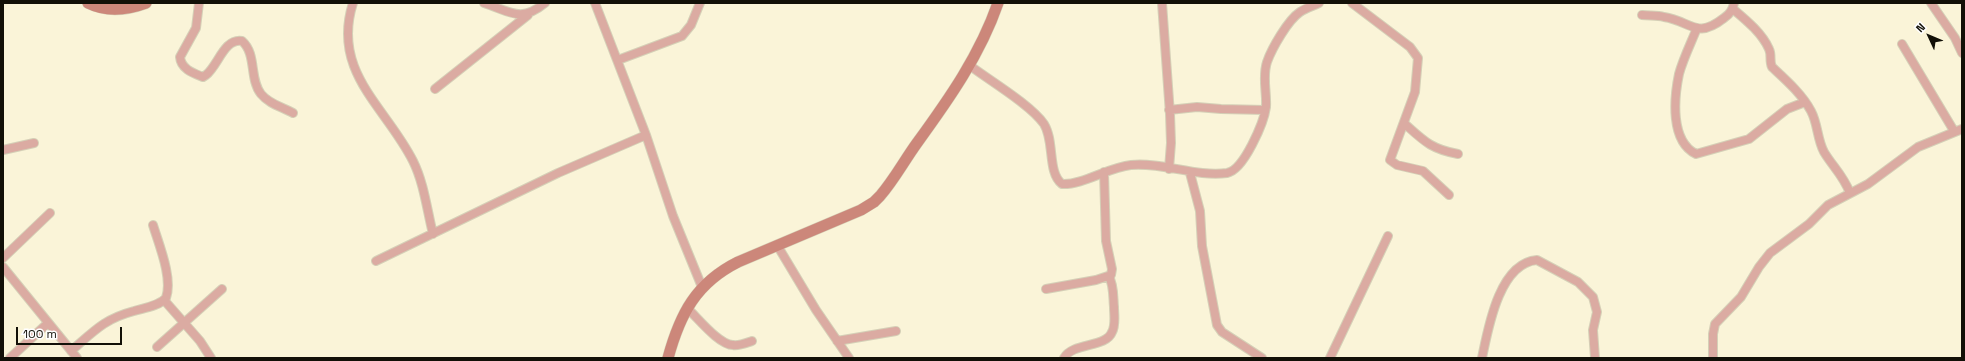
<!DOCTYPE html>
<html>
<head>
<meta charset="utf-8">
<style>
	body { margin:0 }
	#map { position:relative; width:1965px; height:361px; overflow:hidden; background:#faf4d8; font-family:"Space Grotesk",sans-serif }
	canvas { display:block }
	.frame { position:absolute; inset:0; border:4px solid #121007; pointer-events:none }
	.north { position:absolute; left:1909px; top:16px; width:40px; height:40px; -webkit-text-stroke:3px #fff; paint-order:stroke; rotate:314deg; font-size:11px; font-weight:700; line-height:16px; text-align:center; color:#121007 }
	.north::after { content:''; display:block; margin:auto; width:14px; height:18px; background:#121007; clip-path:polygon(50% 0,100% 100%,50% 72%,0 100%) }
	.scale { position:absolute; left:16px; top:327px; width:106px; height:18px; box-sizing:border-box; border:2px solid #121007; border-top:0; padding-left:5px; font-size:12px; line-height:14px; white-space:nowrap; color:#121007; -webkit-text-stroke:3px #fff; paint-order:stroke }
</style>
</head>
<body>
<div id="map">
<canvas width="1965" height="361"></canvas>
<div class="frame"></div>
<div class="north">N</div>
<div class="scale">100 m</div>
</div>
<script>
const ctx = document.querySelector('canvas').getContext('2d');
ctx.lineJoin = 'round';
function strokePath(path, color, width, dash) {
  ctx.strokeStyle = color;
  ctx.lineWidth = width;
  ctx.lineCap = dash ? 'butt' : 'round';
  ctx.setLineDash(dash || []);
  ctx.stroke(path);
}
const street = new Path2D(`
	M199,3L196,28L180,57C181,69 193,73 203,77L206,75C218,66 224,38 242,41C257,54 249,79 261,94C269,104 282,107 293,113
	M353,3C331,72 386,107 413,161C424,183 427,210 433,234
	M484,3C511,12 521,23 545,3
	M595,3L646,135L673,216L702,287
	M1162,3L1170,114L1171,143L1169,169
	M1352,3L1410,47L1418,58L1415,92L1390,160L1397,165L1423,171L1449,195
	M1931,3L1955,38L1962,53
	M1733,9C1746,20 1762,33 1769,49C1772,55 1769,61 1772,67C1786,80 1802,94 1811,111C1818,124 1817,139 1824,152C1833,167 1843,175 1850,193
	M1642,15C1649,16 1657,15 1664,17C1691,21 1696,40 1724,18C1730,14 1733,10 1734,3
	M1697,28C1691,43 1683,59 1679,74C1674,98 1670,141 1696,154L1749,139L1787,109L1805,102
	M1902,44L1954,131
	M618,60L682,36L691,25L700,3
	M969,65C989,80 1031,105 1044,124C1055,142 1047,172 1062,184C1083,185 1109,167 1131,165C1163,162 1195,177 1227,173C1244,170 1264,122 1266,107C1267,92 1262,77 1267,62C1272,48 1288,20 1300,12C1306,8 1313,6 1319,3
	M435,89L528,15
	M1169,110L1197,107L1221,109L1265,110
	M1405,124C1424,141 1431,149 1458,154
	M3,150L34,143
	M1190,173L1200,211L1202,246L1217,325L1222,332L1262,358
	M777,245L816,310L849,358
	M3,258L50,213
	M376,261L558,173L646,135
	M3,267L77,358
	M1046,289L1096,280L1111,275L1112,269L1106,241L1104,172
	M164,300L200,341L211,358
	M687,308C698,318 719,345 733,345C739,346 746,343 752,341
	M837,341L896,331
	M157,347L222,289
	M71,351C94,331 104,319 134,311C144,308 159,306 166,298C173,278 159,245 153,225
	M10,358L48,323
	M1064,358C1073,342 1106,348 1112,332C1116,325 1114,315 1114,307C1113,297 1114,285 1109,277
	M1330,358L1388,236
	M1482,358C1488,329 1499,263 1537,260L1578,282L1593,297L1597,312L1593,330L1595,358
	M1713,358V334L1715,324L1741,297L1759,267L1770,253L1809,224L1828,205L1868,184L1918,147L1962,129`);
const secondary = new Path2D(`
	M88,3C106,12 127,10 146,3
	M668,358C680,314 696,283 738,262L861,210L874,202L880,196C894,180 904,161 917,143C949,99 980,55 998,3`);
strokePath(street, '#d5d0b7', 10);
strokePath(secondary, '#d5d0b7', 12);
strokePath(street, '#dbaba2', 8);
strokePath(secondary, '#cc877a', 11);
</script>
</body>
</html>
